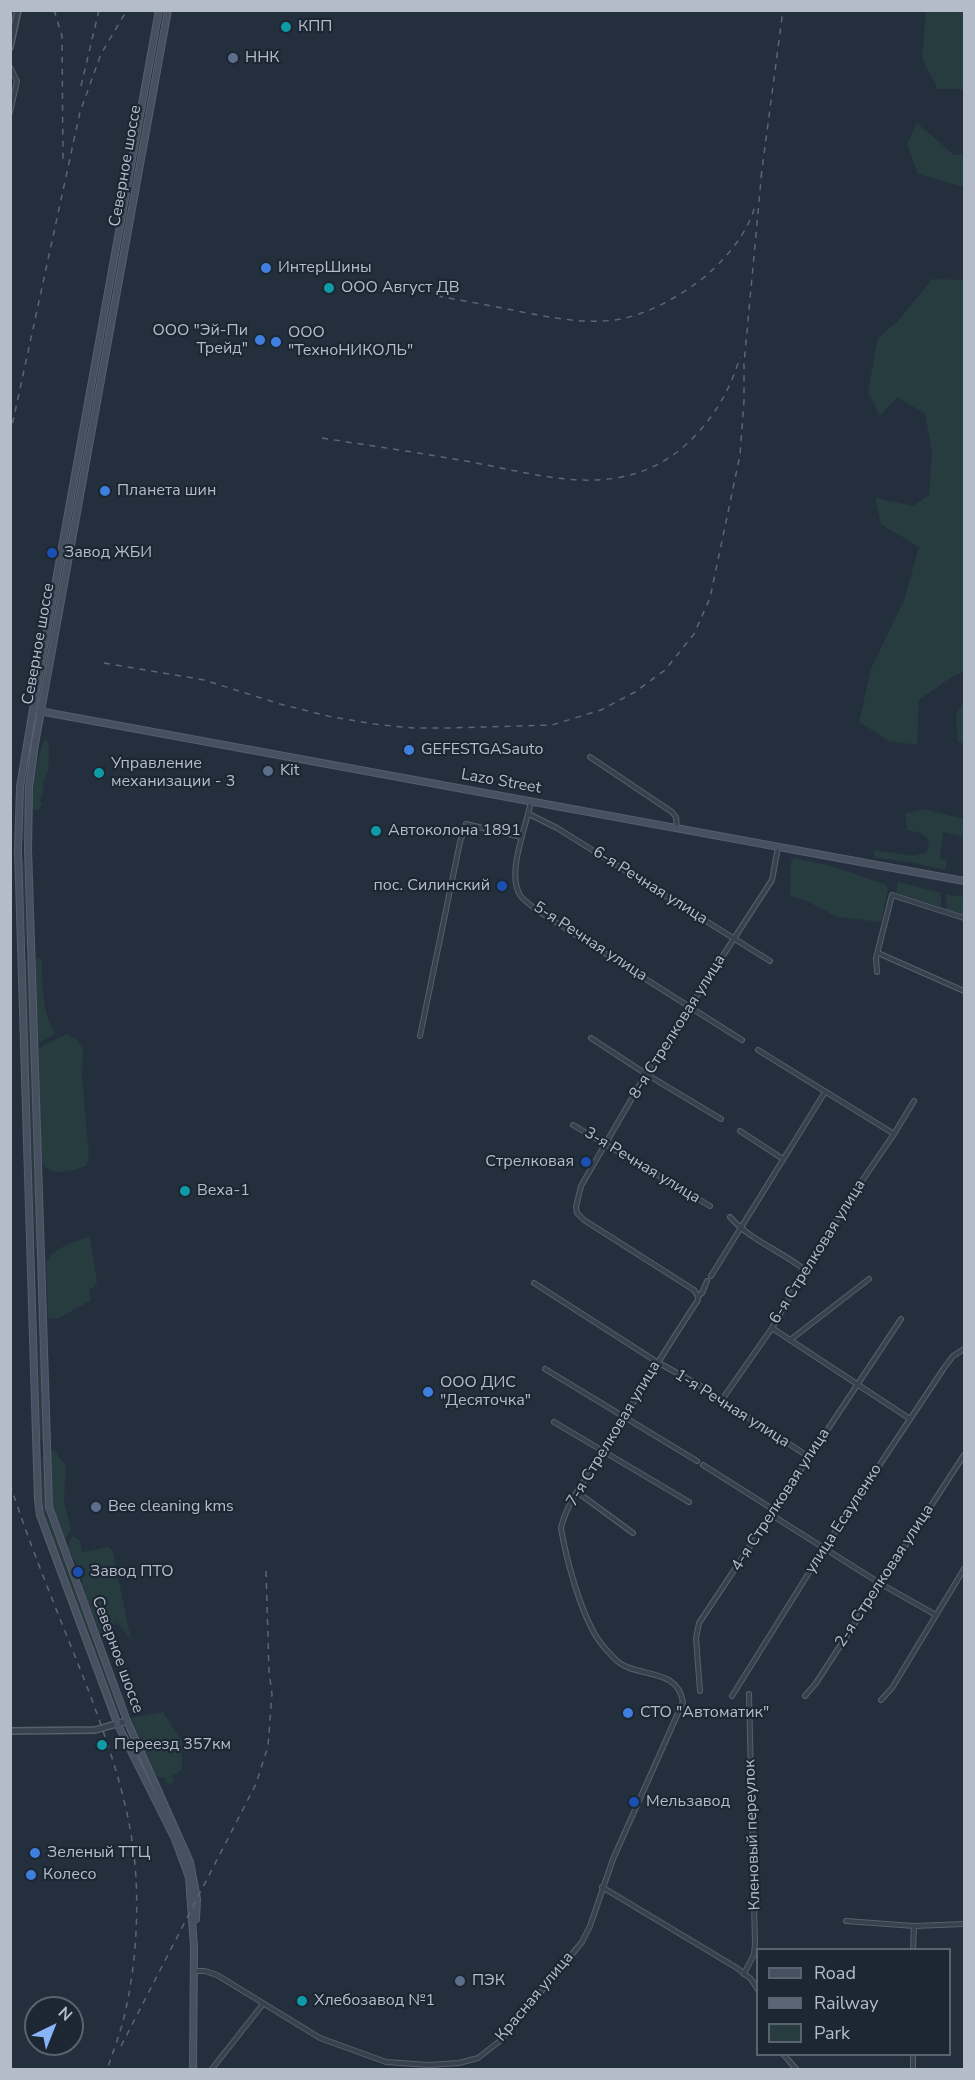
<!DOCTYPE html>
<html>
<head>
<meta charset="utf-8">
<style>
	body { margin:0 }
	#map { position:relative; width:975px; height:2080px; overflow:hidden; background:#242f3e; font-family:"Nunito Sans",sans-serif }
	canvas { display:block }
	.frame { position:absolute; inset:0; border:12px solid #b4bcc9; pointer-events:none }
	.legend { position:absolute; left:756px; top:1948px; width:195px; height:108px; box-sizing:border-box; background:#1d2633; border:2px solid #59626f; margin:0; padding:8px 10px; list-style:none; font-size:18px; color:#b4bcc9 }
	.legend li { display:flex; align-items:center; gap:12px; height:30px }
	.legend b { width:30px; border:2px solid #59626f }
	.north { position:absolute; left:24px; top:1996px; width:60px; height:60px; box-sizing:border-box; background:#1d2633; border:2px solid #59626f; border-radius:50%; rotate:43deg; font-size:16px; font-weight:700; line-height:24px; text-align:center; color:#b4bcc9 }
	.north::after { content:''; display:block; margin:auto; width:21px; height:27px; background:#8ab4f8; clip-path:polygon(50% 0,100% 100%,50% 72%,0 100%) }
</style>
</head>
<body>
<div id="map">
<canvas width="975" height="2080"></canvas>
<div class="frame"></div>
<ul class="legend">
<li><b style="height:8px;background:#465061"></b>Road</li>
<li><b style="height:8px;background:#5a6575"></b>Railway</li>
<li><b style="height:16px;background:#263c3f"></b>Park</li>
</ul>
<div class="north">N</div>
</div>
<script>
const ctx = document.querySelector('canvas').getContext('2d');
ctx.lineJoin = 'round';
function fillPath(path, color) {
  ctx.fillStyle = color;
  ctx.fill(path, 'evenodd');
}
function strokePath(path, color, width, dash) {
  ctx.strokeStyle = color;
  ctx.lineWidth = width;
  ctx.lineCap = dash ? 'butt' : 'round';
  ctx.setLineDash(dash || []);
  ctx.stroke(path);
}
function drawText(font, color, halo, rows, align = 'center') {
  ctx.font = font + ' "Nunito Sans",sans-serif';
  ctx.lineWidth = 4.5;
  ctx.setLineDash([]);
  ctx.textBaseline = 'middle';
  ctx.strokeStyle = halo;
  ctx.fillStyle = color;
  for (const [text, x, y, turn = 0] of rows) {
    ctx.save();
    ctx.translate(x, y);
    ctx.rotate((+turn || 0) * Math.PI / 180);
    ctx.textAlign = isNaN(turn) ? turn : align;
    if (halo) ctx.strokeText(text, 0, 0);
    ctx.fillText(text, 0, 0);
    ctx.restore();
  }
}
fillPath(new Path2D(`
	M926,11L964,12V89H938L922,59Z
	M917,123L954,155H964V187L918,174L907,144Z
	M932,279L964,280V672L953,676L919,700L917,745L889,741L859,722L871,669L904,600L919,547L881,524L875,498L913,506L929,495L932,451L925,414L897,397L880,416L868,392L878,338L898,321Z
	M964,701V744L958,742L956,715Z
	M45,739L49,744C48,756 51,775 42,783L44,789L40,800L42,804L38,811L32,808C33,790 37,752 45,739Z
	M29,745H32L26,788L24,841L22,839V801Z
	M924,809L964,819V837L943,832L940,858L947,861L945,870L909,862L875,858L873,850L915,856L927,852L929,840L921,833L907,830L905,814Z
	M794,858L835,867L886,885L888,889L881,922L837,917L805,900L790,896L791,862Z
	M24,860L27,946L25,947L22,861Z
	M898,882L941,893V907L896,893Z
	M946,894L964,897V916L947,910Z
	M37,958H40L42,960C42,981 42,1015 55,1032L54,1035L41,1042L38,1041L35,961Z
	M26,960L28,961L37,1249L35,1248L24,961Z
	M67,1034L76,1039L83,1049L82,1077L89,1154L87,1165C77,1171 50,1177 43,1164C37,1151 39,1070 38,1050L40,1047Z
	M90,1237L97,1282L95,1287L89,1290L90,1301L57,1319L48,1318L46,1263C52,1248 75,1241 90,1237Z
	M37,1258L38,1260L43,1442L40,1440Z
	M52,1450L57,1452L59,1458L66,1464L64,1501L71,1530L64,1541L50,1499V1454Z
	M42,1456L44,1458L46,1512L120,1709L118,1712L116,1710L44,1515L41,1494Z
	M73,1536L80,1541L82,1552C91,1550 99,1549 109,1547L113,1552L131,1640L117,1622L102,1636L82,1588C84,1571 73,1561 67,1546Z
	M163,1712L182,1742V1770L172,1775L174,1783L168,1784L164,1778L156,1776L131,1718Z`), '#263c3f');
const minor = new Path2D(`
	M10,67L17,81L10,112
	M590,757L672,812L676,817L677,828
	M531,801C527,825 506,873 520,895C524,901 532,906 538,911L742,1040
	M529,814L557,828L770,961
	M878,953L964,991
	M877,972L876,958L892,895L964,918
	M420,1036L460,842L466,824L521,837
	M591,1038L646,1074L721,1119
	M758,1050L894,1134
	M573,1125L710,1206
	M740,1131L783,1159
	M730,1217C750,1240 781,1251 805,1270
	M711,1276L825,1092
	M534,1283L657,1362L699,1385L809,1457
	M698,1296L694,1290L584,1220L577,1213L576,1207L581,1186L646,1074L772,880L778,847
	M772,1328L910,1419
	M790,1340L869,1279
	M545,1369L697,1461
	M721,1401L772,1328L805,1270L851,1197L894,1134L914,1101
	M554,1422L689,1502
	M703,1465L771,1508L770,1514L881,1584L936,1615
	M577,1492L633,1533
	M700,1691L696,1638L699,1623L901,1319
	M732,1696L825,1547L944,1368L953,1356L964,1349
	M805,1696L816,1683L964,1455
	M881,1700L892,1688L964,1569
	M602,1887L737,1968L751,1979L758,1990
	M846,1921L914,1926L913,1950
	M914,1926L964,1924
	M194,1971H205L217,1975L320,2038L386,2062L429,2065L459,2063L478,2058L501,2040L582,1942L590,1926L613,1859L683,1702C677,1665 634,1680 614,1658C606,1650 597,1640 592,1629C578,1602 566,1558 561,1528C567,1501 588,1476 603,1452C634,1401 665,1350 698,1300V1296L702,1293L707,1281
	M744,1974L754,1954L755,1944L749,1694
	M783,2054L797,2070
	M913,2054V2070
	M211,2070L263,2004`);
const tertiary = new Path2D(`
	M10,47L18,10
	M10,1731L95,1730L127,1721`);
const secondary = new Path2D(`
	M159,10L36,691L20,787L18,849L38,1500L40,1515L118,1725L175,1839L189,1877L194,1947L193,2070
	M168,10L35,744L29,788L28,849L49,1507L127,1721L190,1862L197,1899L196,1919
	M39,711L964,881`);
strokePath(minor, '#565f6c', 6);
strokePath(tertiary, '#565f6c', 8);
strokePath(secondary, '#565f6c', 8);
strokePath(minor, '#38414e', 4);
strokePath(tertiary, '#38414e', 5);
strokePath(secondary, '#465061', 6);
strokePath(new Path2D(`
	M54,10L62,36L63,161
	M81,86L99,10
	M761,177L783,10
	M437,296C465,301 493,306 522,312C555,318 587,325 621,319C650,313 678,297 702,279C724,261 747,235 755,206
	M10,435L80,112L101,54L127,10
	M322,438C372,446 422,453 471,462C550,477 627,503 692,439C716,414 730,390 740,357
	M104,663L204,680L280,704L332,717L381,725L414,728H449L552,725L601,710L635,692L665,670L694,634L710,598L740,455L744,401V364L762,169
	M10,1484C32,1552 60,1618 86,1684C108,1743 129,1801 135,1864C139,1913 136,1965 125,2013C121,2032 113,2051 107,2070
	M121,2046L256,1784L268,1746L272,1694L269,1671L266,1571`), '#5a6575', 1.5, [6, 6]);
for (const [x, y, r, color] of [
	[286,27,6,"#0f9aa8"],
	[233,58,6,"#5c6f8a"],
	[266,268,6,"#3f7fe0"],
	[329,288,6,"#0f9aa8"],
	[260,340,6,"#3f7fe0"],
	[276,342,6,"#3f7fe0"],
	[105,491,6,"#3f7fe0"],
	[52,553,6,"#1a4fb4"],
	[409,750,6,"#3f7fe0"],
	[268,771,6,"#5c6f8a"],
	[99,773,6,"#0f9aa8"],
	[376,831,6,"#0f9aa8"],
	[502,886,6,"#1a4fb4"],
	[586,1162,6,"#1a4fb4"],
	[185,1191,6,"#0f9aa8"],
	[428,1392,6,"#3f7fe0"],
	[96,1507,6,"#5c6f8a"],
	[78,1572,6,"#1a4fb4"],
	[628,1713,6,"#3f7fe0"],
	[102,1745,6,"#0f9aa8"],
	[634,1802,6,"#1a4fb4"],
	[35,1853,6,"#3f7fe0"],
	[31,1875,6,"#3f7fe0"],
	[460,1981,6,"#5c6f8a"],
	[302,2001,6,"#0f9aa8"]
]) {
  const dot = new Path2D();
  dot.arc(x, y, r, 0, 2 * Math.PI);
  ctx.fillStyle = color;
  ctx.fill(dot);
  strokePath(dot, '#1d2633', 2);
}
drawText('16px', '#b4bcc9', '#1d2633', [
	["КПП",298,27],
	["ННК",245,58],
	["ИнтерШины",278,268],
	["ООО Август ДВ",341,288],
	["ООО \"Эй-Пи",248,331,"right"],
	["Трейд\"",248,349,"right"],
	["ООО",288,333],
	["\"ТехноНИКОЛЬ\"",288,351],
	["Планета шин",117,491],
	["Завод ЖБИ",64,553],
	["GEFESTGASauto",421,750],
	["Управление",111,764],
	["механизации - 3",111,782],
	["Kit",280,771],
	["Автоколона 1891",388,831],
	["пос. Силинский",490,886,"right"],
	["Стрелковая",574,1162,"right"],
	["Веха-1",197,1191],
	["ООО ДИС",440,1383],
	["\"Десяточка\"",440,1401],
	["Bee cleaning kms",108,1507],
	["Завод ПТО",90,1572],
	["СТО \"Автоматик\"",640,1713],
	["Переезд 357км",114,1745],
	["Мельзавод",646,1802],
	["Зеленый ТТЦ",47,1853],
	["Колесо",43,1875],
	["ПЭК",472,1981],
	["Хлебозавод №1",314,2001]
], 'left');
drawText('16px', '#b4bcc9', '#1d2633', [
	["Северное шоссе",126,166,-80],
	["Северное шоссе",39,644,-80],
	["Lazo Street",501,782,10],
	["6-я Речная улица",650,886,32],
	["5-я Речная улица",590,942,33],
	["8-я Стрелковая улица",678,1027,-58],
	["3-я Речная улица",642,1166,31],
	["6-я Стрелковая улица",818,1252,-58],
	["1-я Речная улица",732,1409,32],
	["7-я Стрелковая улица",614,1434,-59],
	["4-я Стрелковая улица",781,1500,-57],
	["улица Есауленко",844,1519,-57],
	["2-я Стрелковая улица",885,1576,-57],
	["Северное шоссе",117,1655,70],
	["Кленовый переулок",753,1835,-92],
	["Красная улица",535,1997,-50]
]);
</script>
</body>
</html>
